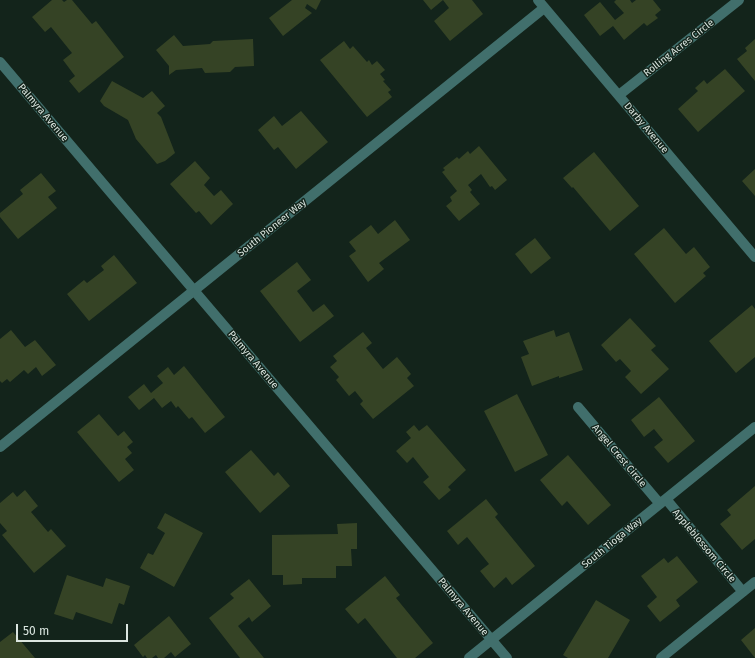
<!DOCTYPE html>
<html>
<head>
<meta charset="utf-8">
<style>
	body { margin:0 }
	#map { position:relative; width:755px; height:658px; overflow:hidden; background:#13241b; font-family:"Fira Sans",sans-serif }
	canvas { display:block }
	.scale { position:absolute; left:16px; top:624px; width:112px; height:18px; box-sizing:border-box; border:2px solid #dbe6e0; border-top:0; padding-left:5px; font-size:12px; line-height:14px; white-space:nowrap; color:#dbe6e0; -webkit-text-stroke:3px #13241b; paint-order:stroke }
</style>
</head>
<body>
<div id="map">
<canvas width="755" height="658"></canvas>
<div class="scale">50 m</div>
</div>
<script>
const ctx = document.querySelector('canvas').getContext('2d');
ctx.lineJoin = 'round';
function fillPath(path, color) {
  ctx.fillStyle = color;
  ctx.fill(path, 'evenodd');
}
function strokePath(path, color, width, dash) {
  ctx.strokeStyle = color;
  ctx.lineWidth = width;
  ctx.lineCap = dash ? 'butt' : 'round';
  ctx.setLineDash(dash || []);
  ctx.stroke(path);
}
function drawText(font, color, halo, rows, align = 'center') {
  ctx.font = font + ' "Fira Sans",sans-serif';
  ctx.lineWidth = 3;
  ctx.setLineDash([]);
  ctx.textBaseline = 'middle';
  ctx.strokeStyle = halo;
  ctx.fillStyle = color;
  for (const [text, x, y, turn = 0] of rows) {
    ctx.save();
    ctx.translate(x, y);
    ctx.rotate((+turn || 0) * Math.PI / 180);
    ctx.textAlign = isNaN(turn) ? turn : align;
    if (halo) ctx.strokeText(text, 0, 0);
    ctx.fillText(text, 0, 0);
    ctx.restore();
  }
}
fillPath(new Path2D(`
	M52,0H62L64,2L67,0H72L92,24L96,21L124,57L79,93L69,81L75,76L63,60L72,53L51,27L45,32L32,17Z
	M292,0H321L316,10L307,4L305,8L312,13L283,36L269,18Z
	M423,0H472L483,14L450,41L434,21L449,8L443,0L431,10Z
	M616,0H630L632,3L636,0H653L661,10L655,15L658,18L647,26L644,23L624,40L613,26L600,36L584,15L600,2L615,20L624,13L614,2Z
	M174,35L183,46L210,44L213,41L253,39L254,66L235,67L230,72L205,73L202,68L176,70L169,75V66L156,50Z
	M755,39V81L737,59L747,51L745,48Z
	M344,41L350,49L353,46L367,62L369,60L372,65L377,61L385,70L380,74L385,80L383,81L391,90L388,92L392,97L367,117L320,60Z
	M725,69L745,91L698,132L678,109L698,91L695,88L704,80L707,84Z
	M112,81L143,98L152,91L165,106L157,113L161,117L175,153L165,161L157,164L136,139L128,120L104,106L100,101Z
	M301,111L328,142L296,169L278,147L274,150L258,130L274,116L282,126Z
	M479,146L507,180L495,190L492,186L490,187L481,174L468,185L472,190L470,192L480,204L459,221L446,206L452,201L450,197L457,191L442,172L445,170L443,168L457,157L459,159L468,151L470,154Z
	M594,152L639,206L610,231L573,187L572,188L563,178Z
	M195,161L210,178L204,185L214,196L221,190L233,204L211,225L199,211L196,213L170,184Z
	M755,169V196L742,181Z
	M41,173L56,191L48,197L57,208L18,239L0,217V213L23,194L20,190Z
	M395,220L410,240L379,263L384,269L368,282L349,256L356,251L349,242L371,225L378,234Z
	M664,228L686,254L694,247L710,267L703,273L706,276L675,303L634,254Z
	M535,238L551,258L531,274L515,254Z
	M114,255L137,283L89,321L67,294L84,280L87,283L104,270L101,266Z
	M297,262L311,280L297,291L313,312L324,304L334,316L300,342L260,291Z
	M752,305L755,309V357L736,373L709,341Z
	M630,318L656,346L651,350L669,369L641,394L625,377L631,371L620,359L616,362L601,345Z
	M11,330L25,347L35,340L56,365L42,376L36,367L28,374L24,370L10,382L7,379L2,383L0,381V339Z
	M554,330L556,337L569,332L583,370L559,378V376L532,386L521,357L529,354L523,341Z
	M363,332L372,343L366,348L383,369L397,357L411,374L407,378L414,386L373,419L360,404L363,401L355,391L349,396L336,380L339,377L330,367L337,361L333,356Z
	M184,366L225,417L205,433L192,417L189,419L178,406L176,408L171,401L162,408L154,398L139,410L128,397L144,384L151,393L163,383L157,376L168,367L174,375Z
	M517,394L548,455L515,472L484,411Z
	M659,397L695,441L668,463L654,447L663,440L654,429L644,437L631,420Z
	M99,414L118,436L124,431L133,442L127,447L132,453L125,459L134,470L119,482L77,432Z
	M414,425L419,431L427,425L466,470L448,487L451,490L439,500L423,482L429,477L413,457L407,463L396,451L411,438L406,432Z
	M251,450L274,476L278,472L290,486L260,513L225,472Z
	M568,455L611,505L588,525L567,501L562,506L540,480Z
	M755,486V539L742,550L720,524L731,515L727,510Z
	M25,490L38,506L31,512L48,532L51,529L66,546L34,573L2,535L7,531L0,523V503L13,492L17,497Z
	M486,499L498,514L495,517L535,566L512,585L506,577L494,588L480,571L489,564L467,537L458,545L447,531Z
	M165,513L203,533L174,587L140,568L148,553L153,555L165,533L157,528Z
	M357,523V549H351L352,566H336V578H302V584L283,585V575H272V535L338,534L337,524Z
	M677,556L698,582L676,600L680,606L660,622L647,606L657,597L641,576L664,558L668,563Z
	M67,575L103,587L106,578L130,586L124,605L119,603L112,624L76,612L73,620L54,614Z
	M385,576L400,595L396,598L433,643L415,658H397L365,618L358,624L345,609Z
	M249,579L271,606L252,622L249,617L238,626L264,658H240L209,618L234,598L230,594Z
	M596,600L630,620L608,658H568L563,655Z
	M169,616L191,644L175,657L171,652L164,658H158L156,655L152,658H147L145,655L143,657L134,645Z
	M755,628V658L741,640Z
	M13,632L35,658H0V642Z`), '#354325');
strokePath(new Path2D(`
	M538,0L755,257
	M0,62L117,200L507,658
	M619,95L739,0
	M578,407L660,504
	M0,447L544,8
	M666,499L743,592
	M469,658L755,427
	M661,658L755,582`), '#416f6c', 10);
drawText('10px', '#dbe6e0', '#13241b', [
	["Rolling Acres Circle",679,48,-38],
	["Palmyra Avenue",43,113,50],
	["Darby Avenue",646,128,50],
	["South Pioneer Way",272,228,-39],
	["Palmyra Avenue",253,360,50],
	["Angel Crest Circle",619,456,50],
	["South Tioga Way",612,543,-39],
	["Appleblossom Circle",704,546,50],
	["Palmyra Avenue",463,607,50]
]);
</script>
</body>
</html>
